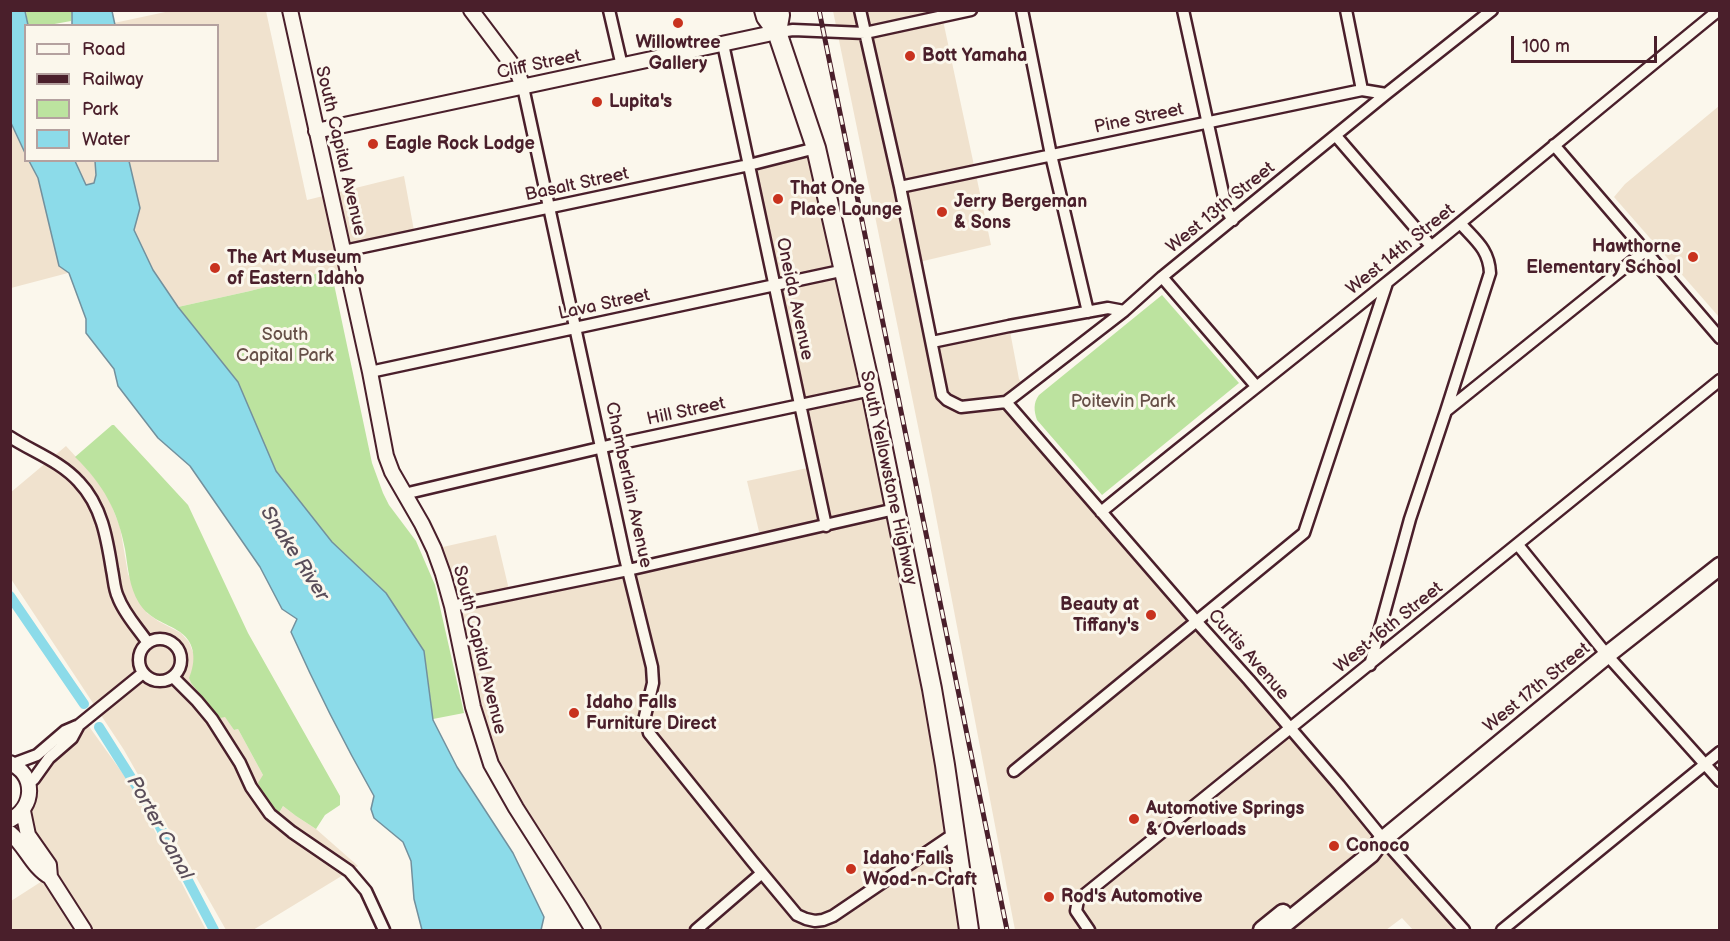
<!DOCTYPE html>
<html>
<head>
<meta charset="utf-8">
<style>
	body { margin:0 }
	#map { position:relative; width:1730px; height:941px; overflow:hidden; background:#fbf7ec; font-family:"Balsamiq Sans",sans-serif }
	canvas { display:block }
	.frame { position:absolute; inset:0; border:12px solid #4a1f2b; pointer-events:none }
	.legend { position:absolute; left:24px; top:24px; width:195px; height:138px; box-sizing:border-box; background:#fbf7ec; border:2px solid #b4a19f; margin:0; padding:8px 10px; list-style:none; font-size:18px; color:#4a1f2b }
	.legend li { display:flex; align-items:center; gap:12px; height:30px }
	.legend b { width:30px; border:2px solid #b4a19f }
	.scale { position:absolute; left:1511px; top:36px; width:146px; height:27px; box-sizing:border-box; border:3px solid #4a1f2b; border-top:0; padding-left:8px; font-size:18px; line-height:21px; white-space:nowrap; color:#4a1f2b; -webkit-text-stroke:4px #fbf7ec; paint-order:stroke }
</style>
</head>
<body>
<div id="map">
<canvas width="1730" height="941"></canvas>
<div class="frame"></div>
<ul class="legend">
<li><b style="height:8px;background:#fbf7ec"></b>Road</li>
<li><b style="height:8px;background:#4a1f2b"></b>Railway</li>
<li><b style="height:16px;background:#bce39f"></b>Park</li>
<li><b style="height:16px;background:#8cdbe9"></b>Water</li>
</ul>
<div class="scale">100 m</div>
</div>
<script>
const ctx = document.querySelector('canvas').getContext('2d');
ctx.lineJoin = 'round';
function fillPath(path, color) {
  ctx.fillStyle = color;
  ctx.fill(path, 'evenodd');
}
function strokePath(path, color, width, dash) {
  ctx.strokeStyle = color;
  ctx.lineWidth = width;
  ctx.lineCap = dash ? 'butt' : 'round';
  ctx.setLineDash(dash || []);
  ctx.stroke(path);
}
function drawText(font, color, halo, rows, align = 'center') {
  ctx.font = font + ' "Balsamiq Sans",sans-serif';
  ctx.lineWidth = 6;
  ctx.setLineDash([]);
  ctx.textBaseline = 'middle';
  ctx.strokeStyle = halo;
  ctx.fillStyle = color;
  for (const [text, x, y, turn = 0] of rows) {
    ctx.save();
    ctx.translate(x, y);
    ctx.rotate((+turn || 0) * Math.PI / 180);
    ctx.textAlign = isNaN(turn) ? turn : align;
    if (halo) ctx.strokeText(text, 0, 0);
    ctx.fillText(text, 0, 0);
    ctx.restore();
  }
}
fillPath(new Path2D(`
	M170,11H266L307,200L404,176L415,236L344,251L348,270H331L250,291L178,307L153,270L134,230L140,208L129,161L218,160V26H115L114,23Z
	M833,11H941L991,245L915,263L932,342L1009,326L1019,379L1025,388L1007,402L1464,930H1413L1402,918L1386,930H1015L929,480Z
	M1719,106V317L1614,197L1625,184Z
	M10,123L25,153L26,160L29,161L38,178L59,266L68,273L11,288Z
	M808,151L837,272L888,511L969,930H593L491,764L434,549L496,535L510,594L761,540L747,481L812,467L749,165Z
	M75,161H95L96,175L94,184L86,185Z
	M66,446L89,471L101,486L109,499L120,527L128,574L147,613L158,621L181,633L189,642L194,655V668L189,678L191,683L225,716L234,730L238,729L263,775L280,812L283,806L296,816L316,829L358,866L253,930H226L124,750L11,579L10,493Z
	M88,725L131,785L206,930H11V901L50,876L37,854L31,814V773Z`), '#f0e2ce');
fillPath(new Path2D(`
	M26,11H72L71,21L49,25H28Z
	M331,270L372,463L383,493L389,505L416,541L435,585L464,713L433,719L424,651L386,593L332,542L276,471L238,382L178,307L250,291Z
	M1162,295L1239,383L1102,495L1037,420C1034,411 1033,403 1039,395Z
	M112,425H114L188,505L248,633L340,796V805L325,815L316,829L296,816L283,806L279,813L266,798L258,783L263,775L238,729L234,730L225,717L220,718L191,683L189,678C196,662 196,643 180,632C165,622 150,620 139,603C129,587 128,567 125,549C118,511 103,484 75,457Z`), '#bce39f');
const water = new Path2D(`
	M11,10L25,11L28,25L26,26L25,153L11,123Z
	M72,10L112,11L115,25H72Z
	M29,161H75L86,185L94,183L96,175L95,161H129L140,208L134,230L153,270L178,307L238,382L276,471L332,542L386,593L424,651L433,720L457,767L513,853L544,917L541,930H422L414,899L411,861L403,842L374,818L371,809L374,796C344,743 316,688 291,632L297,619L282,609L260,567L190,466L158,438L118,386L114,369L86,333V319L69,273L59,266L38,178Z`);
fillPath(water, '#8cdbe9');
strokePath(water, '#72909d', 1.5);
strokePath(new Path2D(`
	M10,596L84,704
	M99,727L149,806L214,930`), '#8cdbe9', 10);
const street = new Path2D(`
	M609,10L622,66
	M860,10L900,187L941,390L942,395L947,400L961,407L1006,402L1014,396L1124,311L1162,277L1386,94L1492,10
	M1022,10L1051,155L1088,312
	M1183,10L1227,211L1233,220
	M1346,10L1362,90
	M773,33L793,30L865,33L971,10
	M723,44L826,526
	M523,87L625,558L652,667L653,683L645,716L649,733L752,861L797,915L806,919L815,921L823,920L833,916L948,838L956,836
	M1336,136L1431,246
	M1554,145L1720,338
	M900,187L1362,90L1386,94
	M344,251L749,165L816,148
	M1162,277L1256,386
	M932,342L1009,326L1108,308L1124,311
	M370,372L845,270
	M1006,402L1196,621L1249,680L1339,785L1383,839L1464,930
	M1446,411L1645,251
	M10,437C33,452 60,461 79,482C102,506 107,539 112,570C114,579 114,589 118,597C124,614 138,628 148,643
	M404,494L612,445L871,390
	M1101,512C1195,435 1290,361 1385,284C1497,194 1607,101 1719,10
	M1518,545L1607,655L1720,781
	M452,606L628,570L895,509
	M139 660a21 21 0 1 1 42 0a21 21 0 1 1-42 0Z
	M1370,665L1410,519L1446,411L1490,273C1489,249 1475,240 1460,223
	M173,677L197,701L212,719L240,763L251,787L270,814L292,832L349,871L366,891L384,930
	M13,764L37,755L65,731L79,725L143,673
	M1014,771L1304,533L1387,283
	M29,783L34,779L49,758L72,738L79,725
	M696,930L762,873
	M1089,930L1076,911L1078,900L1720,380
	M1502,930L1720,752`);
const secondary = new Path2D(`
	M290,10L370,372L386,456L392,472L422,524L434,549L443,574L452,606L473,707L491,764L516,808L576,902L593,930
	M471,10L517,71L523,87
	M316,131L768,34
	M10,763C36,775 35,807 10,820
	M23,811L28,835L49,865L50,877L84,930
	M10,833C26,846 32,867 50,877`);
const primary = new Path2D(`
	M1262,930L1283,913
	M1277,930L1371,854L1380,842L1607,655L1720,566`);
const highway = new Path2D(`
	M764,10L766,17L777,32L816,148L871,390L932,689L945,765L969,930
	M777,32L780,15L779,10`);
strokePath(street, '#4a1f2b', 15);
strokePath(secondary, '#4a1f2b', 18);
strokePath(primary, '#4a1f2b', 21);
strokePath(highway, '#4a1f2b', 22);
strokePath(street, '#fbf7ec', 10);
strokePath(secondary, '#fbf7ec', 14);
strokePath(primary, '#fbf7ec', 16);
strokePath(highway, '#fbf7ec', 18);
const rail = new Path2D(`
	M819,10L1007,930`);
strokePath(rail, '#4a1f2b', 5);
strokePath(rail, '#fbf7ec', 3, [9]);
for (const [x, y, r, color] of [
	[678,23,6,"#c8321e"],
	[910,56,6,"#c8321e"],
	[597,102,6,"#c8321e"],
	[373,144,6,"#c8321e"],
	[778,199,6,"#c8321e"],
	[942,212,6,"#c8321e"],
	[1693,257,6,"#c8321e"],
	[215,268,6,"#c8321e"],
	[1151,615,6,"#c8321e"],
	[574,713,6,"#c8321e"],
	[1134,819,6,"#c8321e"],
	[1334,846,6,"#c8321e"],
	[851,869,6,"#c8321e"],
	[1049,897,6,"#c8321e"]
]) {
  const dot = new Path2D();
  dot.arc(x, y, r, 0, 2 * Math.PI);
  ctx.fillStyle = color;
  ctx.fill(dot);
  strokePath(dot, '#fbf7ec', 2);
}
drawText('bold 18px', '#4a1f2b', '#fbf7ec', [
	["Willowtree",678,43,"center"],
	["Gallery",678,64,"center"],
	["Bott Yamaha",922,56],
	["Lupita's",609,102],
	["Eagle Rock Lodge",385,144],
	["That One",790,189],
	["Place Lounge",790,210],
	["Jerry Bergeman",954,202],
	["& Sons",954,223],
	["Hawthorne",1681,247,"right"],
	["Elementary School",1681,268,"right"],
	["The Art Museum",227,258],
	["of Eastern Idaho",227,279],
	["Beauty at",1139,605,"right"],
	["Tiffany's",1139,626,"right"],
	["Idaho Falls",586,703],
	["Furniture Direct",586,724],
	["Automotive Springs",1146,809],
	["& Overloads",1146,830],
	["Conoco",1346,846],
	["Idaho Falls",863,859],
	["Wood-n-Craft",863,880],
	["Rod's Automotive",1061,897]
], 'left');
drawText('18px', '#4a1f2b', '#fbf7ec', [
	["Cliff Street",539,65,-12],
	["Pine Street",1139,119,-12],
	["South Capital Avenue",340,151,77],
	["Basalt Street",577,185,-12],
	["West 13th Street",1221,208,-39],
	["West 14th Street",1401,250,-39],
	["Oneida Avenue",794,299,78],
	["Lava Street",604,305,-12],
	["Hill Street",686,412,-12],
	["South Yellowstone Highway",888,478,78],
	["Chamberlain Avenue",628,485,78],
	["West 16th Street",1389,628,-39],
	["South Capital Avenue",479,650,76],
	["Curtis Avenue",1248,655,49],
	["West 17th Street",1537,688,-39]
]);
drawText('18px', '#665048', '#fbf7ec', [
	["South",285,335],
	["Capital Park",285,356],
	["Poitevin Park",1123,402]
]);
drawText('italic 20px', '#5a4e5a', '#fbf7ec', [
	["Snake River",294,554,57],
	["Porter Canal",159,828,61]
]);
</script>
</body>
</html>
